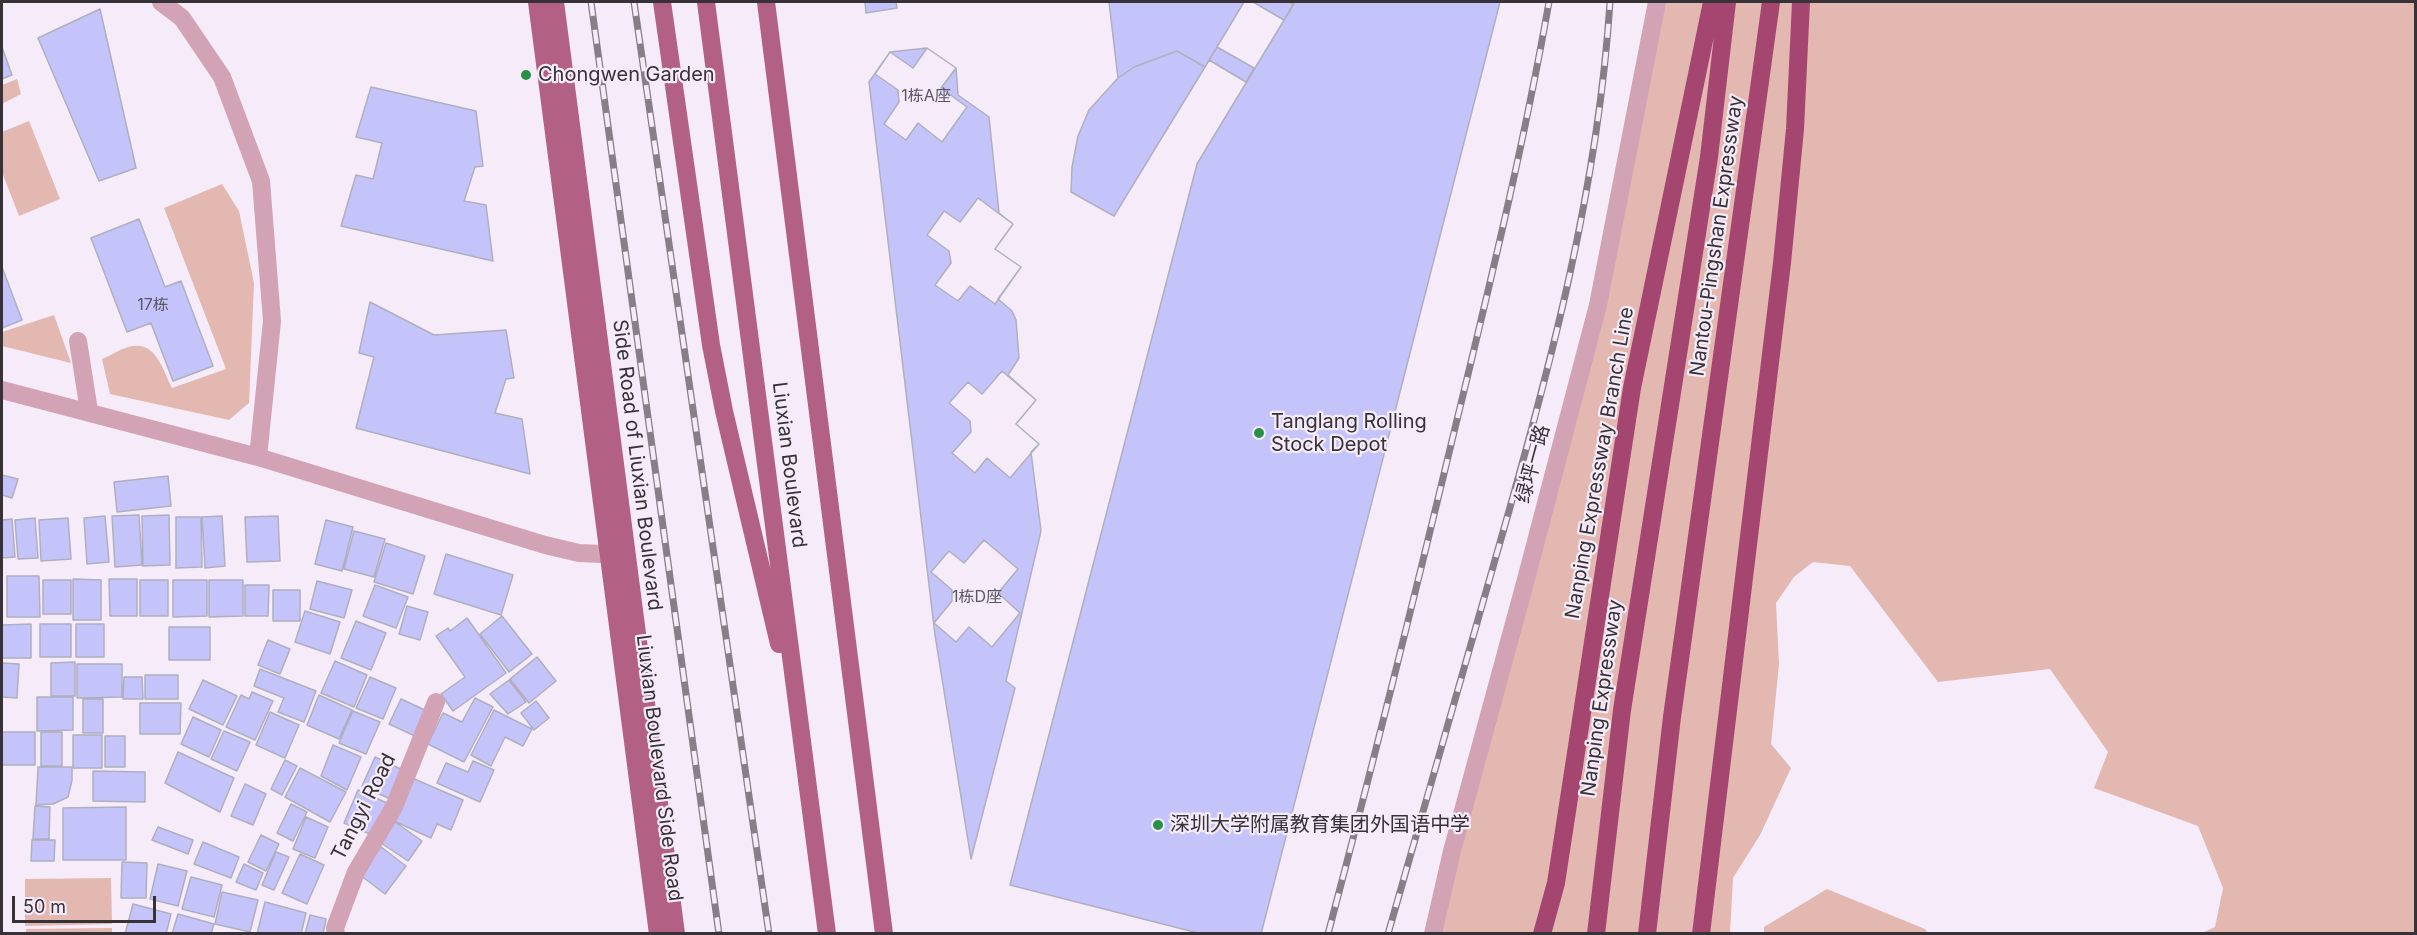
<!DOCTYPE html>
<html>
<head>
<meta charset="utf-8">
<style>
	body { margin:0 }
	#map { position:relative; width:2417px; height:935px; overflow:hidden; background:#f6ebf9; font-family:Inter,sans-serif }
	canvas { display:block }
	.frame { position:absolute; inset:0; border:3px solid #363237; pointer-events:none }
	.scale { position:absolute; left:12px; top:896px; width:144px; height:27px; box-sizing:border-box; border:3px solid #363237; border-top:0; padding-left:8px; font-size:18px; line-height:21px; white-space:nowrap; color:#363237; -webkit-text-stroke:4px #f6ebf9; paint-order:stroke }
</style>
</head>
<body>
<div id="map">
<canvas width="2417" height="935"></canvas>
<div class="frame"></div>
<div class="scale">50 m</div>
</div>
<script>
const ctx = document.querySelector('canvas').getContext('2d');
ctx.lineJoin = 'round';
function fillPath(path, color) {
  ctx.fillStyle = color;
  ctx.fill(path, 'evenodd');
}
function strokePath(path, color, width, dash) {
  ctx.strokeStyle = color;
  ctx.lineWidth = width;
  ctx.lineCap = dash ? 'butt' : 'round';
  ctx.setLineDash(dash || []);
  ctx.stroke(path);
}
function drawText(font, color, halo, rows, align = 'center') {
  ctx.font = font + ' Inter,"Noto Sans SC",sans-serif';
  ctx.lineWidth = 4.5;
  ctx.setLineDash([]);
  ctx.textBaseline = 'middle';
  ctx.strokeStyle = halo;
  ctx.fillStyle = color;
  for (const [text, x, y, turn = 0] of rows) {
    ctx.save();
    ctx.translate(x, y);
    ctx.rotate((+turn || 0) * Math.PI / 180);
    ctx.textAlign = isNaN(turn) ? turn : align;
    if (halo) ctx.strokeText(text, 0, 0);
    ctx.fillText(text, 0, 0);
    ctx.restore();
  }
}
fillPath(new Path2D(`
	M1660,2H2415V933H2202L2215,927L2223,888L2198,826L2094,788L2108,752L2050,669L1938,682L1850,566L1813,562L1794,577L1776,603L1779,664L1771,744L1791,768L1760,835L1733,878L1730,933L1442,934L1460,852L1602,308Z
	M17,79L21,94L2,104V85Z
	M29,121L60,199L19,216L2,172V132Z
	M222,184L239,211L254,283L249,403L229,420L110,394L102,359C112,355 123,347 133,346C157,342 164,373 172,388L226,369L164,208Z
	M54,315L71,363L2,346V332Z
	M111,878L112,924L25,926V879Z
	M1827,889L1925,929L1928,933H1764V927Z
	M112,928V933H26V929Z`), '#e2b8b1');
const building = new Path2D(`
	M865,2H896L897,8L866,13Z
	M1109,2H1244L1205,67L1177,51L1134,67L1118,78Z
	M1253,2H1288L1293,4L1284,20Z
	M1295,2H1500L1261,934H1202L1010,885L1197,164Z
	M100,9L136,168L99,181L38,38Z
	M2,47L12,75L2,79Z
	M1217,47L1254,68L1246,82L1209,60Z
	M927,48L956,68L941,88L967,107L942,142L918,123L906,140L884,124L899,102L898,90L875,74L890,52L913,68Z
	M927,48L956,68L958,95L989,117L999,213L1013,224L995,249L1021,267L998,299L1012,311L1016,320L1019,358L1008,375L1036,400L1016,424L1039,444L1031,452L1041,531L1006,681L1015,688L971,859L935,635L869,82L890,52Z
	M1177,51L1205,67L1114,216L1071,192L1072,167L1078,136L1089,110L1118,78L1134,67Z
	M371,87L476,111L483,166L475,167L464,201L486,205L493,261L341,226L356,175L373,179L382,143L356,137Z
	M978,198L1013,224L995,249L1021,267L995,304L970,286L958,301L935,285L951,263L949,251L927,235L944,211L960,222Z
	M139,219L165,287L181,281L213,366L173,381L151,323L127,332L91,238Z
	M2,267L22,320L2,328Z
	M370,302L434,335L506,330L514,378L506,379L495,413L522,419L530,474L356,428L374,357L359,353Z
	M1002,371L1036,400L1016,424L1039,444L1010,478L987,458L975,473L952,453L971,432L970,421L949,403L968,382L982,394Z
	M2,475L18,479L12,498L2,495Z
	M168,476L171,506L117,512L114,482Z
	M139,515L142,565L115,567L112,516Z
	M169,515L170,565L143,566L142,516Z
	M105,516L109,562L87,564L84,518Z
	M222,516L225,566L205,568L202,517Z
	M278,516L280,561L247,562L245,517Z
	M176,517H201L202,567L176,568Z
	M35,518L38,558L18,559L15,520Z
	M68,518L71,559L41,561L39,520Z
	M12,519L15,557L2,558V520Z
	M326,520L353,527L342,571L315,564Z
	M354,531L385,539L374,577L344,569Z
	M984,540L1018,569L998,593L1020,613L992,647L969,627L956,642L934,623L952,601V590L931,572L949,551L964,563Z
	M386,543L425,556L413,594L374,582Z
	M446,554L513,575L501,615L434,594Z
	M7,576H39L40,617H7Z
	M73,579L101,580V620H73Z
	M109,579H137V616H110Z
	M43,580H71V614H43Z
	M140,580H168V616H140Z
	M173,580H207V616L173,617Z
	M209,580H243V616L209,617Z
	M317,581L352,590L344,618L310,609Z
	M245,585H269L268,616H245Z
	M375,585L408,597L396,628L363,616Z
	M273,590H300V621H273Z
	M407,606L428,612L420,640L399,634Z
	M305,611L340,622L330,654L295,642Z
	M502,616L532,654L509,672L480,634Z
	M467,618L506,673L453,711L441,694L465,677L436,636L448,628L450,631Z
	M356,621L386,633L371,670L341,658Z
	M31,624V658H2V625Z
	M40,624H71V657H40Z
	M76,624H104V657H76Z
	M169,627H210V660H169Z
	M268,640L290,649L280,674L258,665Z
	M537,657L556,681L529,703L510,679Z
	M335,661L367,675L354,707L321,693Z
	M75,662V696H51V663Z
	M2,663L19,664L17,698L2,697Z
	M77,664H122V697L77,698Z
	M260,669L316,691L304,722L278,712L284,698L254,686Z
	M145,675H178V699H145Z
	M124,677H142L143,699H123Z
	M370,677L396,688L383,719L356,708Z
	M203,680L237,696L223,725L189,709Z
	M509,680L526,702L508,714L490,694Z
	M252,692L273,701L255,740L226,727L241,695L249,699Z
	M319,695L352,710L339,739L307,725Z
	M37,697H73V730L37,731Z
	M475,698L493,707L464,762L428,744L443,713L462,722Z
	M83,699H103V733H83Z
	M401,699L427,711L415,736L389,724Z
	M536,701L549,718L534,730L521,713Z
	M140,703H181L180,734H140Z
	M494,710L532,729L523,746L505,737L491,766L471,755Z
	M353,711L380,722L366,754L339,743Z
	M270,712L299,725L285,758L256,745Z
	M193,717L221,730L209,757L181,744Z
	M224,731L250,742L237,771L211,759Z
	M2,732H35V765H2Z
	M41,732H62V766H41Z
	M73,735H102V768H73Z
	M105,736H125V767H105Z
	M333,745L361,757L347,790L321,776Z
	M178,752L234,778L220,812L165,783Z
	M375,757L403,770L390,799L362,786Z
	M285,760L297,766L282,795L271,789Z
	M473,761L494,770L480,802L437,783L446,763L468,772Z
	M38,767H72V780L68,797L53,804L36,805Z
	M300,768L346,792L330,822L285,797Z
	M93,771L145,772V802L93,801Z
	M412,778L463,800L451,830L437,824L431,838L394,821Z
	M245,784L266,794L253,825L231,816Z
	M358,790L387,803L372,835L344,823Z
	M291,804L307,812L293,841L277,833Z
	M35,806L50,807L49,839H33Z
	M126,807V860H63V808Z
	M306,817L328,827L315,858L293,849Z
	M395,822L422,841L408,861L381,843Z
	M158,827L193,840L188,854L152,840Z
	M261,835L279,844L266,871L248,862Z
	M32,840H55L54,861H31Z
	M203,842L239,857L231,878L194,864Z
	M381,847L406,866L385,894L360,875Z
	M276,852L289,857L274,890L262,885Z
	M300,854L324,865L307,904L282,893Z
	M122,862L147,863L146,898H121Z
	M158,864L187,871L178,906L150,899Z
	M244,864L263,873L256,890L236,882Z
	M191,877L222,885L214,917L182,909Z
	M222,892L258,900L250,932L215,924Z
	M265,902L306,913L301,934H257Z
	M133,904L171,914L166,934H125Z
	M178,914L214,924L211,934H172Z
	M310,915L326,919L323,934H305Z`);
fillPath(building, '#c5c4fa');
strokePath(building, '#afafbf', 1.5);
strokePath(new Path2D(`
	M161,2L182,18L222,77L261,181L272,321L258,457
	M78,341L89,411
	M2,390L258,457L545,545L579,553L625,555
	M336,934L335,928L356,872L394,807L436,702
	M1433,934L1452,851L1525,583L1598,305L1657,2`), '#d2a3b4', 18);
strokePath(new Path2D(`
	M537,2L658,934
	M555,2L676,934
	M662,2L711,345L724,411L779,644
	M706,2L827,934
	M766,2L884,934`), '#b26083', 18);
strokePath(new Path2D(`
	M1542,934L1556,883L1632,388L1712,2
	M1596,934L1622,710L1709,157L1727,2
	M1647,934L1672,717L1771,2
	M1701,934L1782,263L1795,129L1801,2`), '#a54671', 18);
const rail = new Path2D(`
	M591,2L719,934
	M634,2L769,934
	M1328,934C1373,764 1415,595 1456,424C1490,284 1524,144 1549,2
	M1388,934C1424,807 1461,680 1497,553C1549,372 1598,190 1610,2`);
strokePath(rail, '#867f88', 7);
strokePath(rail, '#f6ebf9', 4.5, [14]);
for (const [x, y, r, color] of [
	[526,75,6,"#2a9046"],
	[1259,433,6,"#2a9046"],
	[1158,825,6,"#2a9046"]
]) {
  const dot = new Path2D();
  dot.arc(x, y, r, 0, 2 * Math.PI);
  ctx.fillStyle = color;
  ctx.fill(dot);
  strokePath(dot, '#f6ebf9', 2);
}
drawText('16px', '#5a5668', null, [
	["1栋A座",926,96],
	["17栋",153,305],
	["1栋D座",977,597]
]);
drawText('20px', '#363237', '#f6ebf9', [
	["Chongwen Garden",538,75],
	["Tanglang Rolling",1271,422],
	["Stock Depot",1271,445],
	["深圳大学附属教育集团外国语中学",1170,825]
], 'left');
drawText('20px', '#363237', '#f6ebf9', [
	["Nantou-Pingshan Expressway",1717,236,-82],
	["Nanping Expressway Branch Line",1600,463,-80],
	["绿坪一路",1533,464,-75],
	["Side Road of Liuxian Boulevard",637,465,83],
	["Liuxian Boulevard",789,465,83],
	["Nanping Expressway",1602,698,-82],
	["Liuxian Boulevard Side Road",659,768,83],
	["Tangyi Road",364,807,-63]
]);
</script>
</body>
</html>
